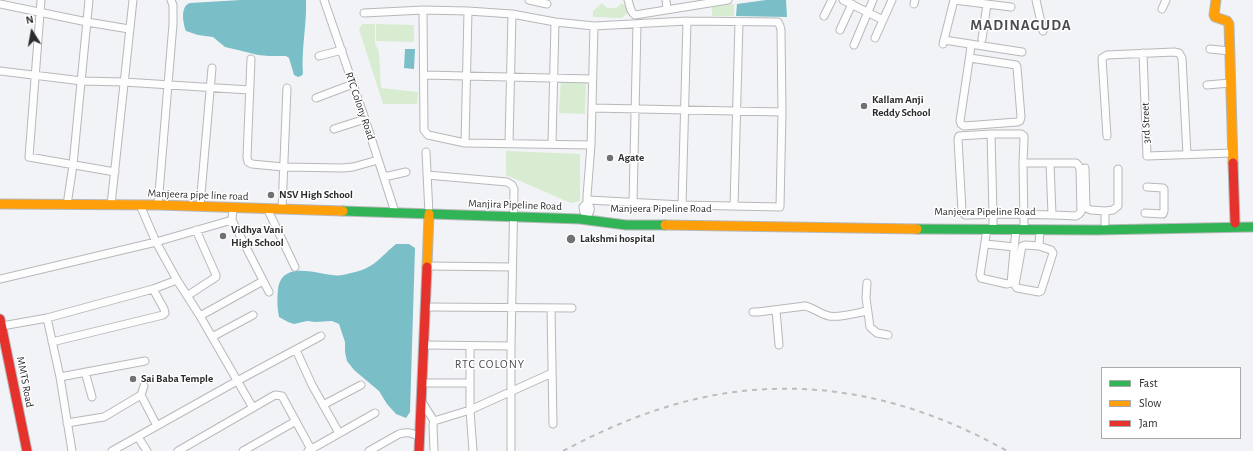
<!DOCTYPE html>
<html>
<head>
<meta charset="utf-8">
<style>
	body { margin:0 }
	#map { position:relative; width:1253px; height:451px; overflow:hidden; background:#f2f3f6; font-family:"Alegreya Sans",sans-serif }
	canvas { display:block }
	.legend { position:absolute; left:1101px; top:367px; width:140px; height:72px; box-sizing:border-box; background:#fff; border:1px solid #aaaaab; margin:0; padding:5px 7px; list-style:none; font-size:12px; color:#2b2b2d }
	.legend li { display:flex; align-items:center; gap:8px; height:20px }
	.legend b { width:20px; border:1px solid #aaaaab }
	.north { position:absolute; left:12px; top:12px; width:40px; height:40px; -webkit-text-stroke:3px #fff; paint-order:stroke; rotate:349deg; font-size:11px; font-weight:700; line-height:16px; text-align:center; color:#2b2b2d }
	.north::after { content:''; display:block; margin:auto; width:14px; height:18px; background:#2b2b2d; clip-path:polygon(50% 0,100% 100%,50% 72%,0 100%) }
</style>
</head>
<body>
<div id="map">
<canvas width="1253" height="451"></canvas>
<ul class="legend">
<li><b style="height:5px;background:#30b455"></b>Fast</li>
<li><b style="height:5px;background:#ff9f0a"></b>Slow</li>
<li><b style="height:5px;background:#e5322d"></b>Jam</li>
</ul>
<div class="north">N</div>
</div>
<script>
const ctx = document.querySelector('canvas').getContext('2d');
ctx.lineJoin = 'round';
function fillPath(path, color) {
  ctx.fillStyle = color;
  ctx.fill(path, 'evenodd');
}
function strokePath(path, color, width, dash) {
  ctx.strokeStyle = color;
  ctx.lineWidth = width;
  ctx.lineCap = dash ? 'butt' : 'round';
  ctx.setLineDash(dash || []);
  ctx.stroke(path);
}
function drawText(font, color, halo, rows, align = 'center') {
  ctx.font = font + ' "Alegreya Sans",sans-serif';
  ctx.lineWidth = 3;
  ctx.setLineDash([]);
  ctx.textBaseline = 'middle';
  ctx.strokeStyle = halo;
  ctx.fillStyle = color;
  for (const [text, x, y, turn = 0] of rows) {
    ctx.save();
    ctx.translate(x, y);
    ctx.rotate((+turn || 0) * Math.PI / 180);
    ctx.textAlign = isNaN(turn) ? turn : align;
    if (halo) ctx.strokeText(text, 0, 0);
    ctx.fillText(text, 0, 0);
    ctx.restore();
  }
}
fillPath(new Path2D(`
	M602,3L607,8H616L622,3L630,11L622,18L593,17V11Z
	M734,4V16H712V7Z
	M362,24H375V43L379,52L381,88L418,92L417,104H383L359,29Z
	M376,24L414,25V42L376,41Z
	M561,79H586L585,114L559,113Z
	M506,151L580,154V201L571,203L506,175Z`), '#d8ecd1');
fillPath(new Path2D(`
	M241,0H306C307,25 301,49 303,74L301,76L298,77L294,75L289,58L286,56H269L258,55L238,50L225,47L213,37L198,35L186,31C183,23 180,6 190,3Z
	M766,0H786L787,17L736,16L737,4Z
	M405,49H415L414,69L404,68Z
	M396,244H409L415,248L410,412L406,418L396,414L387,404L379,391L354,370L347,361L345,352V342L339,324L332,321L315,322L307,321L294,324L288,322L279,317C277,308 277,298 278,289C282,261 314,273 332,275C338,276 344,275 351,273C375,268 378,259 396,244Z`), '#7abec8');
const street = new Path2D(`
	M41,0L29,157L115,172
	M324,0L365,119L395,212
	M529,0L547,4
	M628,0C630,6 630,12 635,15L728,0
	M666,0L667,9
	M843,0L883,20
	M954,0L1011,7
	M1036,0L1043,31
	M0,4L87,22L129,29
	M914,4L915,0
	M1162,9L1166,0
	M423,10L424,130L428,135L465,143L591,145
	M364,13L423,10L468,11L512,14L555,22L594,26L687,21L778,22L780,26L781,30L782,112L780,207L682,205L588,200
	M824,16L832,0
	M840,30L852,4
	M875,38L892,0
	M982,39L987,4
	M944,40L1022,52
	M943,44L954,0
	M854,45L873,0
	M1210,49L1230,51
	M1143,53L1147,156L1232,153
	M319,56L342,50
	M970,58L1016,65L1017,67L1021,117L1020,121L1017,122L964,126L961,124L960,121L970,54L971,45
	M251,59L247,157L248,162L252,164L283,167L343,168L353,167L378,160
	M0,71L82,81L124,82L249,90
	M424,75L592,79
	M1207,85L1230,83
	M316,98L353,84
	M592,108L782,112
	M334,129L365,119
	M991,134H1021L1024,136V139L1023,163H1076L1078,165L1080,168L1081,212L1079,214L1076,216C1039,214 1002,214 965,215L962,211L958,139L959,136L991,134L993,214V225
	M1107,136L1102,58L1107,55L1174,52L1179,53L1182,58L1187,155
	M465,143L468,11
	M509,143L512,14
	M552,144L555,22
	M426,152L429,214
	M1023,163L1024,225
	M1050,163L1052,214
	M1085,168L1086,208L1091,210L1105,211
	M427,175L507,182L512,185L514,189L511,346V449
	M384,177L406,172
	M633,203L637,25
	M67,205L73,165L89,0
	M111,205L133,0
	M140,205L156,242L177,280L200,316L253,408
	M158,205L173,24V5L171,0
	M682,205L687,21
	M200,206L212,68
	M734,206L739,22
	M267,208L295,267
	M282,209L287,88
	M1145,213L1163,214L1164,211V189L1163,188L1147,187
	M586,216C591,212 592,208 587,203
	M586,219C586,215 583,212 583,207C588,202 587,203 587,196L591,145L594,26
	M232,220L269,292
	M1105,224V211L1113,210L1118,206V169
	M987,229L980,275L981,278L1007,284L1011,283L1016,229
	M986,244L1014,247
	M1039,246L1051,250L1053,253L1041,291L1039,292L1017,288L1015,285L1022,246L1025,245L1039,246L1040,229
	M428,266L512,267
	M0,279L156,242L232,220L233,208
	M867,283L866,298L870,327L877,333L888,335
	M187,296L216,277V275L196,230
	M427,307L572,308
	M551,308L553,424
	M776,310L779,345
	M753,312H758L805,306C814,308 820,314 829,316C840,318 856,313 867,311
	M200,316L263,281
	M47,318L60,377L72,451
	M2,326L47,318L153,289L177,280
	M212,337L253,315
	M52,342L163,315L165,313L164,309L153,289
	M425,345L511,346
	M470,346V410L473,451
	M296,350L312,385L339,433
	M85,372L92,397
	M60,377L145,361
	M423,383H470
	M144,386L141,395L157,426
	M422,402L434,421
	M323,405L361,385
	M67,423L104,417L141,395
	M138,437L147,451
	M112,451L237,381L321,336
	M178,451L275,395L282,396L312,451
	M243,451L296,421
	M308,451L375,413
	M369,451L399,434C407,432 413,432 420,438
	M434,451L433,425L434,421L470,410L552,373`);
const fast = new Path2D(`
	M343,211L580,219L626,225H665
	M917,229L1096,230L1253,227`);
const slow = new Path2D(`
	M1216,0L1214,15L1215,17L1227,21L1229,24L1233,163
	M0,204L158,205L343,211
	M665,225L917,229
	M427,267L429,214`);
const jam = new Path2D(`
	M1233,163L1235,223
	M0,319L27,451
	M419,451L427,267`);
strokePath(street, '#b7b8ba', 9);
strokePath(fast, '#b7b8ba', 11);
strokePath(slow, '#b7b8ba', 11);
strokePath(jam, '#b7b8ba', 11);
strokePath(street, '#fdfdfe', 7);
strokePath(fast, '#30b455', 9);
strokePath(slow, '#ff9f0a', 9);
strokePath(jam, '#e5322d', 9);
strokePath(new Path2D(`
	M563,451C595,434 628,419 663,408C783,370 899,390 1007,451`), '#bcbdbe', 2, [5, 5]);
for (const [x, y, r, color] of [
	[864,106,4,"#717173"],
	[610,158,4,"#717173"],
	[271,195,4,"#717173"],
	[223,236,4,"#717173"],
	[571,239,5,"#717173"],
	[133,379,4,"#717173"]
]) {
  const dot = new Path2D();
  dot.arc(x, y, r, 0, 2 * Math.PI);
  ctx.fillStyle = color;
  ctx.fill(dot);
  strokePath(dot, '#fff', 1.5);
}
drawText('bold 11px', '#2b2b2d', '#fff', [
	["Kallam Anji",872,100],
	["Reddy School",872,113],
	["Agate",618,158],
	["NSV High School",279,195],
	["Vidhya Vani",231,230],
	["High School",231,243],
	["Lakshmi hospital",580,239],
	["Sai Baba Temple",141,379]
], 'left');
drawText('11px', '#2b2b2d', '#fff', [
	["RTC Colony Road",360,106,71],
	["3rd Street",1146,123,-92],
	["Manjeera pipe line road",198,195,2],
	["Manjira Pipeline Road",515,205,2],
	["Manjeera Pipeline Road",661,209],
	["Manjeera Pipeline Road",985,212],
	["MMTS Road",25,382,79]
]);
ctx.letterSpacing = '1px';
drawText('12px', '#4c4d51', '#fff', [
	["RTC COLONY",490,364]
]);
ctx.letterSpacing = '0px';
ctx.letterSpacing = '1px';
drawText('bold 15px', '#4c4d51', '#fff', [
	["MADINAGUDA",1021,25]
]);
ctx.letterSpacing = '0px';
</script>
</body>
</html>
